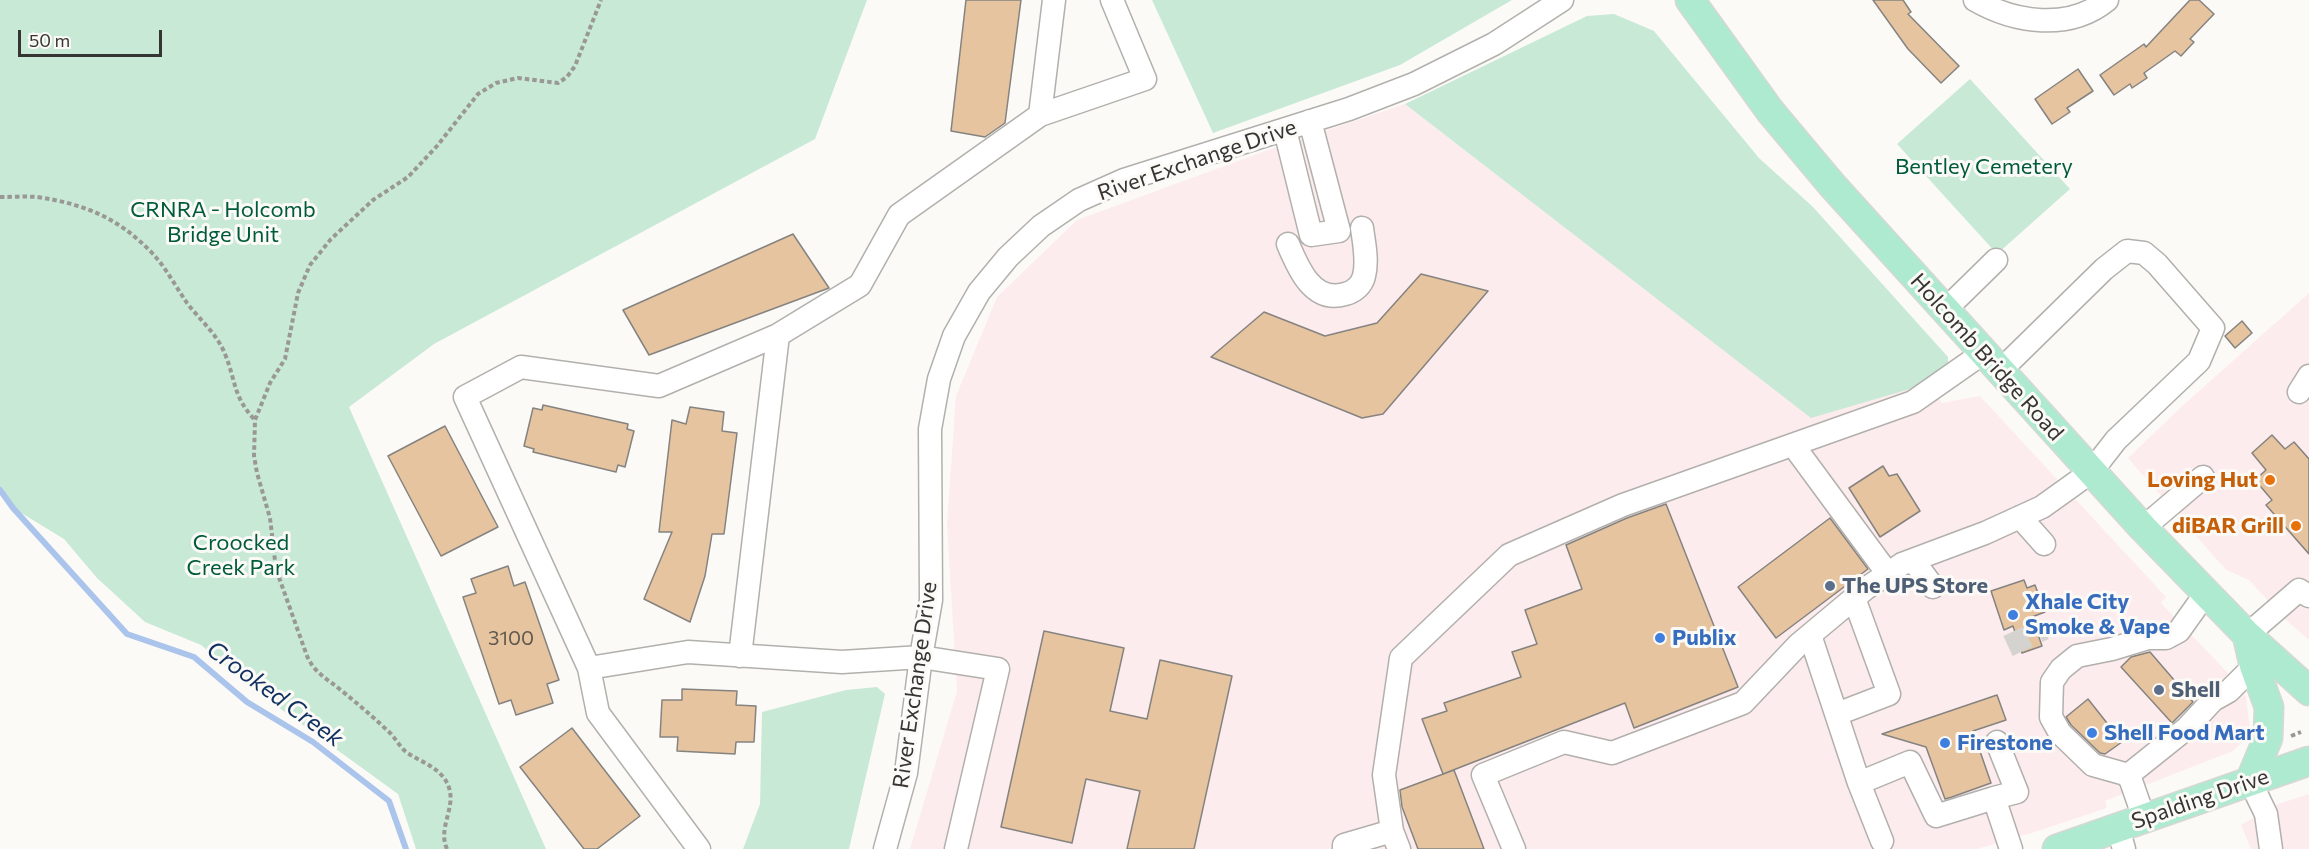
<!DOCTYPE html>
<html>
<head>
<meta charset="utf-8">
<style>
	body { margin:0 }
	#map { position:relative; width:2309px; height:849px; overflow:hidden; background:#fcfaf7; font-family:Commissioner,sans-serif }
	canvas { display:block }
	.scale { position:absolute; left:18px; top:30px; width:144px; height:27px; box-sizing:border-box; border:3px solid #363533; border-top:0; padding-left:8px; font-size:18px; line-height:21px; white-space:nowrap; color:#363533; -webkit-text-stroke:4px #fcfaf7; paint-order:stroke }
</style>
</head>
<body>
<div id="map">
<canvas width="2309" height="849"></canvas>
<div class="scale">50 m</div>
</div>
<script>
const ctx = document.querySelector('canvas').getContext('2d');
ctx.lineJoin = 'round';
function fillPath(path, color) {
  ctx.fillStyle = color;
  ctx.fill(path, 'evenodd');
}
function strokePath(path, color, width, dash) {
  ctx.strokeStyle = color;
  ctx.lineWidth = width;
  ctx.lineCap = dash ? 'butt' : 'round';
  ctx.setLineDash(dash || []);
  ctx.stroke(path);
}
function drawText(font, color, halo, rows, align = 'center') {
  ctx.font = font + ' Commissioner,sans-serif';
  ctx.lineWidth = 6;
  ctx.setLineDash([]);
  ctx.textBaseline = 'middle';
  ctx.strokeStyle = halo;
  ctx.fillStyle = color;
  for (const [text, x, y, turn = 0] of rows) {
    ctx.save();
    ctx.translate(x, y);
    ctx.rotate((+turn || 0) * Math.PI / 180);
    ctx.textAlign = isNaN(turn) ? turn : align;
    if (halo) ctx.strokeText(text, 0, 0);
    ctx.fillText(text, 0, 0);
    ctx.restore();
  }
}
fillPath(new Path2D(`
	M1405,104L1811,417L1927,384L1942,403L1980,396L2166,597L2161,603L2226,671L2246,697L2250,728L2246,739L2233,751L2105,801L2107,808L2035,832L1977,849H910L957,691L947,524L956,396L997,297L1077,220L1265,151Z
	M2309,293V640L2285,619L2249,580L2226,570L2128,458L2180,408Z
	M2309,794V849H2251L2241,825L2275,805Z`), '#fdecee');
fillPath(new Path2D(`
	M0,0H867L815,139L434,344L349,407L546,849H416L398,794L260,694L201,645L145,622L97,578L64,539L13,508L0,490Z
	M1152,0H1512L1400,65L1213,133Z
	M1614,14L1654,31L1759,158L1813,207L1948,357V366L1927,384L1811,418L1405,104L1587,16Z
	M1970,79L2070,189L1997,254L1897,144Z
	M877,687L885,694L849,849H743L760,804L762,712L846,690Z`), '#c8e9d6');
strokePath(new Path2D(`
	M0,490L13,508L127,634L194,657L247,702L313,742L389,801L406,849`), '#aac4eb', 6);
const building = new Path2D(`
	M966,0H1021L1005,123L985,137L951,131Z
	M1873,0H1903L1911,12L1908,14L1959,66L1941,83L1908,49Z
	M2190,0H2199L2214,14L2190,39L2194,42L2181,56L2175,51L2144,73L2147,78L2132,88L2130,84L2114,95L2100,75L2144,44L2146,47Z
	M2078,69L2093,91L2067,108L2070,112L2052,124L2035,99Z
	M793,234L829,288L649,355L623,310Z
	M1421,274L1488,291L1383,414L1362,418L1211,357L1264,312L1325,336L1377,323Z
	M2242,321L2252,333L2235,348L2225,336Z
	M543,405L628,424L627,429L634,431L625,467L618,465L616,472L533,452L534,449L524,446L533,408L542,410Z
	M690,407L724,412L722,431L737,433L724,534H712L705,576L690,622L644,599L672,532H659L672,420L686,424Z
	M445,426L498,527L441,556L388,456Z
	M2272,435L2285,449L2294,442L2309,459V554L2266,505L2272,500L2255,480L2266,470L2252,453Z
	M1883,466L1889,476L1897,474L1920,511L1880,537L1849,488Z
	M1666,504L1738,687L1634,728L1625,703L1443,774L1422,719L1447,711L1444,703L1521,677L1512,652L1537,644L1525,610L1582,589L1566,545L1627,518Z
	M1830,518L1868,569L1776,638L1738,587Z
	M508,566L514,586L525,582L559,680L547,684L553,703L516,715L511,700L499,704L463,597L476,593L471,579Z
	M2024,580L2027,588L2035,585L2045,612L2032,617L2042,646L2022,653L2013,626L2004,630L1991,591Z
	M1044,631L1124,648L1110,711L1147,719L1160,660L1232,676L1194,849H1127L1140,791L1086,779L1072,843L1001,827Z
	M2150,652L2193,702L2172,723L2121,667L2131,657Z
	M682,689L737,691L736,705L756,706L754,742H736L735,754L677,751L678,737H660L662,700H682Z
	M1997,695L2006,720L1973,731L1991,783L1952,797L1945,799L1926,747L1882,734Z
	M2088,699L2122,742L2105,754L2100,753L2071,725L2066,717Z
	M572,728L640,816L597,849H584L520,767Z
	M1454,770L1484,849H1418L1402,807L1400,790Z`);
fillPath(building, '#e6c49f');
strokePath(building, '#858380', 1.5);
strokePath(new Path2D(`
	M2008,646L2044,629`), '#d4d3d0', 22, [22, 11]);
const minor = new Path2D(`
	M1975,0C2015,23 2069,31 2107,0
	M1040,115L1145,79L1112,0
	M1285,130L1311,235L1339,231L1310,121
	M1288,244C1298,268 1313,304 1345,294C1354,292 1362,285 1364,276C1368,261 1364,243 1362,228
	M1945,310L1996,260
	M2299,392L2309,376
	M1793,445L1888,574
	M2020,517L2044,544
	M2143,528L2203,477
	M1913,560L1933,587
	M1810,635L1859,783L1882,841
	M2247,635L2299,590L2309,596
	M740,656L778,335
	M589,668L688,652L842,662L921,657L998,669L956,849
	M1837,714L1889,694L1854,598
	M2127,776L2187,728L2213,700L2229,691L2254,666
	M2250,781L2266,814L2271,849
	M1859,783L1910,762L1936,816L1994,798L2011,849
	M1994,798L2017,792L1997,742
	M2144,818L2130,778L2125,774L2093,765L2060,733L2051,717L2052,682L2061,669L2077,656L2112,649L2148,638H2166L2179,631L2206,593
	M2118,828L2124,849
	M699,849L598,713L589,668L465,397L521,367L659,386L778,335L860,285L899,215L1040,115L1054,0
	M885,849L906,773L921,657L931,600L930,429L939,379L954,336L979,292L1008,257L1041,226L1079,200L1124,180L1349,109L1414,84L1494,44L1562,0
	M1344,849V845L1392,831
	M1399,849L1392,831L1384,775L1401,658L1509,555L1623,505L1913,402L1983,353
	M1514,849L1483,775L1564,742L1612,753L1743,703L1798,645L1865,589L1902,564L1985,533L2042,507L2091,472L2116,440L2199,361L2213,328L2157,264L2144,253L2127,251L2104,269L2000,371`);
const major = new Path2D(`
	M1690,0L1770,111L1832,185L2143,528L2247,635L2309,691
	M2247,635L2254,666L2269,707L2268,738L2250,781
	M2057,849L2309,761`);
strokePath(minor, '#b2b0ac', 25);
strokePath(major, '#d7d7d6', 31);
strokePath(new Path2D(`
	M0,197C12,197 25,196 37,197C85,204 119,218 153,254C166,268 176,287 187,303C200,320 217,334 225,354C236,381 233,397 255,420
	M2291,736L2301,732
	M447,849C436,825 462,803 444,778C434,765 419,761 406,752C399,746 395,737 388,731C373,717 358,704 342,691C328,679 315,674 307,656L276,569L270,518L257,473L254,456L255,420L270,383L285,359L298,293L310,265L331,239L373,200L408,177L437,146L478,94L496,83L518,78L558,83L567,77L575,66L601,0`), '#999895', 4, [4.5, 3]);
strokePath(minor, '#fff', 22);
strokePath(major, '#aeeacf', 28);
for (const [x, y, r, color] of [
	[2270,480,6,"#e8710a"],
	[2296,526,6,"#e8710a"],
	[1830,586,6,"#5c6f8a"],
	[2013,615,6,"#3f7fe0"],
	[1660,638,6,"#3f7fe0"],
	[2159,690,6,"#5c6f8a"],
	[2092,733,6,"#3f7fe0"],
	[1945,743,6,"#3f7fe0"]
]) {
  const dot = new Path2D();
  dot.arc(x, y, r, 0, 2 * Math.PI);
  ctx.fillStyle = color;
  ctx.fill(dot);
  strokePath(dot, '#fcfaf7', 2);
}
drawText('20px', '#62594e', null, [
	["3100",511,638]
]);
drawText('22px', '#363533', '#fcfaf7', [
	["River Exchange Drive",1197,160,-19],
	["Holcomb Bridge Road",1987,357,48],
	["River Exchange Drive",915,685,-82],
	["Spalding Drive",2200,799,-19]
]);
drawText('22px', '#005b3b', '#fcfaf7', [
	["Bentley Cemetery",1984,167],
	["CRNRA - Holcomb",223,210],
	["Bridge Unit",223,235],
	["Croocked",241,543],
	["Creek Park",241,568]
]);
drawText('bold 22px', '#c56008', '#fcfaf7', [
	["Loving Hut",2258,480],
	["diBAR Grill",2284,526]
], 'right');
drawText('bold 22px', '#4e5e75', '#fcfaf7', [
	["The UPS Store",1842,586],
	["Shell",2171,690]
], 'left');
drawText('bold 22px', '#366cbe', '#fcfaf7', [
	["Xhale City",2025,602],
	["Smoke & Vape",2025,627],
	["Publix",1672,638],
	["Shell Food Mart",2104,733],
	["Firestone",1957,743]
], 'left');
drawText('italic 24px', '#10305f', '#fcfaf7', [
	["Crooked Creek",275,694,36]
]);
</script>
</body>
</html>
